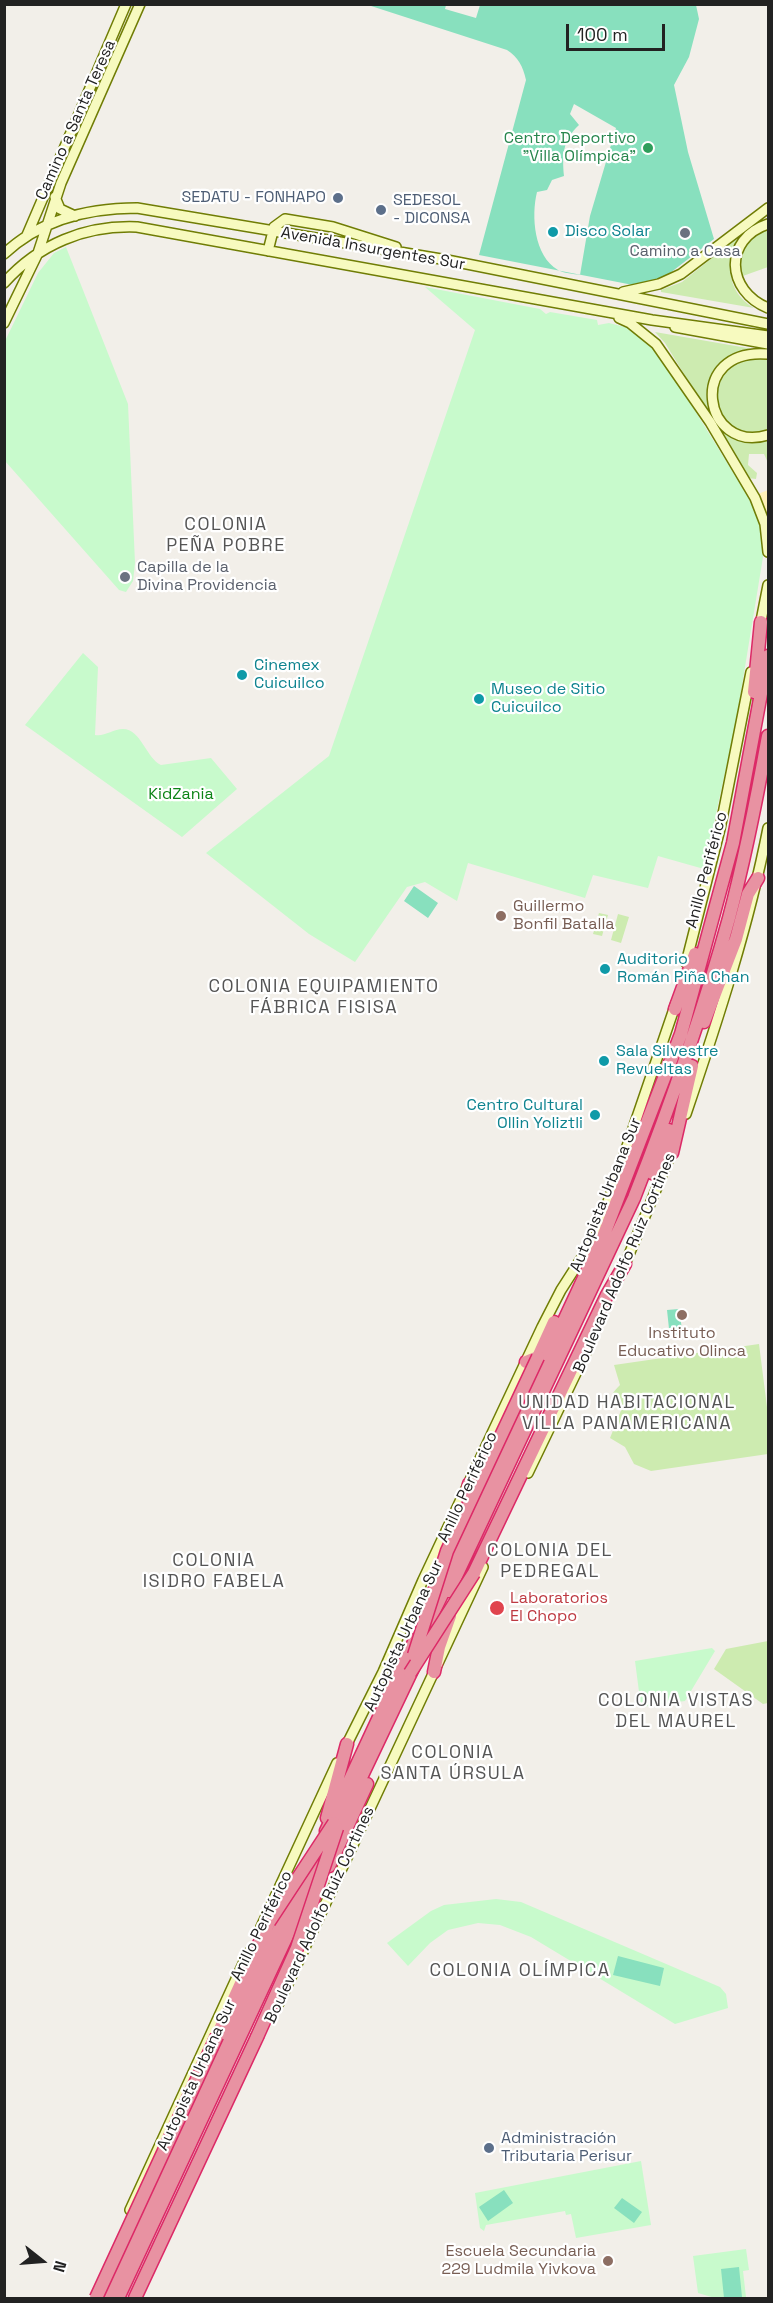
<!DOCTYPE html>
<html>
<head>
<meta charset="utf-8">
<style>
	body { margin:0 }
	#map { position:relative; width:773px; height:2303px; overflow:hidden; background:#f2efe9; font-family:"Space Grotesk",sans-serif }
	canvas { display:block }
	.frame { position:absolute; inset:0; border:6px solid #222; pointer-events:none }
	.north { position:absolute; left:12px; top:2231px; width:60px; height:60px; -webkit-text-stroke:4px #fff; paint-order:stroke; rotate:107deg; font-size:16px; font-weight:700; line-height:24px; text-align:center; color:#222 }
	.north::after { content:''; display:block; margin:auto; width:21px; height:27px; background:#222; clip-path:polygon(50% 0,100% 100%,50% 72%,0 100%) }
	.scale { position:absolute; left:566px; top:24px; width:99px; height:27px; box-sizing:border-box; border:3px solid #222; border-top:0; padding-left:8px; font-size:18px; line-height:21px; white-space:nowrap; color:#222; -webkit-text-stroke:4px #fff; paint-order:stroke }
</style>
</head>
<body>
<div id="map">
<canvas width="773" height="2303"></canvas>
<div class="frame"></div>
<div class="north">N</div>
<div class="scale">100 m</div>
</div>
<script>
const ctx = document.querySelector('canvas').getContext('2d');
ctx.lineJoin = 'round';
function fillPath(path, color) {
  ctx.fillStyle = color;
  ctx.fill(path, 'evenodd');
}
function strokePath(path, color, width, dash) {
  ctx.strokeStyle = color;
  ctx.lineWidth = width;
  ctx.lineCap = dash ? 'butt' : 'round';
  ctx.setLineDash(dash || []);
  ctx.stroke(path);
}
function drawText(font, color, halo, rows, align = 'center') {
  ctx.font = font + ' "Space Grotesk",sans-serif';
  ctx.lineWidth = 4.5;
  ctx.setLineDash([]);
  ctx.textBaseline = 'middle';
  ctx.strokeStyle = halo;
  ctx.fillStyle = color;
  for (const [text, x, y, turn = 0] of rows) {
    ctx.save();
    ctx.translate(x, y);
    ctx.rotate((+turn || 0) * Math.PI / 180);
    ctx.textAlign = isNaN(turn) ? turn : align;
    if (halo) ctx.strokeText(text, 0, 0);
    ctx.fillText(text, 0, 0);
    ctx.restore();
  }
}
fillPath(new Path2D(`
	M768,229V267L740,277C733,255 749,236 768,229Z
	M742,234C725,260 725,291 754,308L661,292V290L682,282Z
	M655,332L753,349C676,364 705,455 768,440V463L764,454H749L748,465L757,473L756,479L748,478L665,343Z
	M768,357V430C739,445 704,408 719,378C723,372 730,366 735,360Z
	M599,913L608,915L602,936L593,934Z
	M618,914L629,917L621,943L611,940Z
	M759,1344L768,1415V1454L651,1471L634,1464L625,1447L610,1438L622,1408L618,1404L613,1405C610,1395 613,1392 620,1385L614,1365Z
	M768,1641V1703L763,1704L714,1669L726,1649Z`), '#cdebb0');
fillPath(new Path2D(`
	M768,490V518L758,494Z`), '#fff1ba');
fillPath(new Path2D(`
	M66,247L128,404L135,563L133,581L126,592L119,590L5,461V341L38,273L54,253Z
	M425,287L540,309L546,314L550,312L597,320L598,325L609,323L625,327L650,342L660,354L755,508L762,527L763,557L736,722L704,869L658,856L648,888L593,875L585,898L468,863L457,901L425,882L407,887L355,962L309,934L206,853L329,756L475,330Z
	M83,653L98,667L95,735C104,737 113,729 123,729C141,729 146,758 161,765L211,758L237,789L182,837L25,725Z
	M712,1648L715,1651L685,1701L641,1707L635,1661Z
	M496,1899L521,1902L720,1987L726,1994L728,2008L675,2024L531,1937L500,1925L478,1923L448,1930L430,1943L408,1966L387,1943L431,1911L444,1905Z
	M641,2161L651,2225L576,2238L571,2214L566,2215L565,2211L486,2225L484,2231L480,2228L475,2193Z
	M746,2249L749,2270L743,2271L746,2297L750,2298H715L698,2293L693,2256Z`), '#c8facc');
fillPath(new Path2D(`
	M368,5H446L445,9L476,18L480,5H696L699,19L689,57L674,85L688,152L714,239L661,280L633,285L479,255L526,80C523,66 518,57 507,50ZM574,104L616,128L590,216L580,275C574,274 563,273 558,270C534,256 531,216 537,192L547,190L552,180L564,176C562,154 563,140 579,125L570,114Z
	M414,886L438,903L428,918L404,901Z
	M679,1309L683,1336L670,1338L667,1310Z
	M618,1956L664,1968L660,1986L613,1975Z
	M504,2190L513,2203L488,2221L479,2207Z
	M622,2198L642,2212L634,2223L614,2208Z
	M739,2267L742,2297L724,2298L721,2269Z`), '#88e0be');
const secondary = new Path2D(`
	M55,197L60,209L75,216
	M768,224C723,239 726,291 768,308
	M27,235L126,4
	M268,251L274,227L285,219L333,227L396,247
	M4,254C40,220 89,208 137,208L447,260L768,324
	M4,283C39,244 85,225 137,227L652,320L768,336
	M623,292L659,284L681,274L768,208
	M619,318L630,323L656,344L710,422L755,498L765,524L768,552
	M4,323L38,253L61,183L140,4
	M675,327L768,344
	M768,354C685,347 703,455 768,435
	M760,626L768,585
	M686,963L720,829L751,672
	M686,1114C718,1020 749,925 768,828
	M623,1269L673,1149
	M528,1473L591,1342
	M345,1748L383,1672L423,1580L542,1327L561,1290L597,1234L676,1003
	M261,1927L337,1763
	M279,2003L483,1567
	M130,2210L248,1953`);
const highway = new Path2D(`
	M754,692L761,622
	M675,1009L695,954
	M704,1022L736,939L748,894L758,878
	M672,1153L692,1066
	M652,1173L669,1130
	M526,1362L538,1357L554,1322
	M466,1509L469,1484
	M474,1573L607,1295L625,1264
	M440,1587L603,1237L681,1034L733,843L768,656
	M449,1591L634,1198C670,1106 703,1013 729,918C745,858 757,797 768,736
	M428,1623L448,1582
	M434,1672L439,1647L450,1616
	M327,1818L347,1744
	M336,1830L415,1664
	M326,1831L415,1640
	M329,1866L367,1784
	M306,1884L322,1848
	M217,2036L269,1922
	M105,2298L305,1874
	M118,2298L314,1878
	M135,2298L257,2037`);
strokePath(secondary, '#707d05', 12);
strokePath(highway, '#dc2a67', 15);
strokePath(secondary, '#f7fabf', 9);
strokePath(highway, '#e892a2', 12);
const highwayBridge = new Path2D(`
	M414,1655L447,1551L538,1357
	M410,1673L474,1573
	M269,1922L334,1823
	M257,2037L297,1948L337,1828
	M96,2298L217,2036`);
strokePath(highwayBridge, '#dc2a67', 15, []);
strokePath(highwayBridge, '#e892a2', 12);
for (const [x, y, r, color] of [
	[648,148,6,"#2e9e5b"],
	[338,198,6,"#5c6f8a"],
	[381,210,6,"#5c6f8a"],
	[553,232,6,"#0f9aa8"],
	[685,233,6,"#6b7280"],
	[125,577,6,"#6b7280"],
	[242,675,6,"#0f9aa8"],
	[479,699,6,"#0f9aa8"],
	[501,916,6,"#8d6e63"],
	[605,969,6,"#0f9aa8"],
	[604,1061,6,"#0f9aa8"],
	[595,1115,6,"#0f9aa8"],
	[682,1315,6,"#8d6e63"],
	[497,1608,8,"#e0444e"],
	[489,2148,6,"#5c6f8a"],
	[608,2261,6,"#8d6e63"]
]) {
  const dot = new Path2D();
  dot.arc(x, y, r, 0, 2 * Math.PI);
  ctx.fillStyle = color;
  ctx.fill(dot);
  strokePath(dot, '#fff', 2);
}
drawText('16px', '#222', '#fff', [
	["Camino a Santa Teresa",76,120,-66],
	["Avenida Insurgentes Sur",373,249,10],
	["Anillo Periférico",707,870,-75],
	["Autopista Urbana Sur",606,1195,-68],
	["Boulevard Adolfo Ruiz Cortines",625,1263,-67],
	["Anillo Periférico",468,1487,-65],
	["Autopista Urbana Sur",404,1636,-65],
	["Boulevard Adolfo Ruiz Cortines",320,1915,-65],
	["Anillo Periférico",262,1926,-64],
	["Autopista Urbana Sur",197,2075,-65]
]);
drawText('16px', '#27864d', '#fff', [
	["Centro Deportivo",636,139],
	["\"Villa Olímpica\"",636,157]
], 'right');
drawText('16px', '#4e5e75', '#fff', [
	["SEDATU - FONHAPO",326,198,"right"],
	["SEDESOL",393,201],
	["- DICONSA",393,219],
	["Administración",501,2139],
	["Tributaria Perisur",501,2157]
], 'left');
drawText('16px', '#0d838f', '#fff', [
	["Disco Solar",565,232],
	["Cinemex",254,666],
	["Cuicuilco",254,684],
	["Museo de Sitio",491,690],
	["Cuicuilco",491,708],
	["Auditorio",617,960],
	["Román Piña Chan",617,978],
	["Sala Silvestre",616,1052],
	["Revueltas",616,1070],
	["Centro Cultural",583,1106,"right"],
	["Ollin Yoliztli",583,1124,"right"]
], 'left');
drawText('16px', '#5b616d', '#fff', [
	["Camino a Casa",685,252],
	["Capilla de la",137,568,"left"],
	["Divina Providencia",137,586,"left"]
]);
drawText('16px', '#0c8416', '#fff', [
	["KidZania",181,795]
]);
drawText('16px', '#785e54', '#fff', [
	["Guillermo",513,907],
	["Bonfil Batalla",513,925],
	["Instituto",682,1334,"center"],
	["Educativo Olinca",682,1352,"center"],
	["Escuela Secundaria",596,2252,"right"],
	["229 Ludmila Yivkova",596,2270,"right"]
], 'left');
drawText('16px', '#be3a42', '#fff', [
	["Laboratorios",510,1599],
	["El Chopo",510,1617]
], 'left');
ctx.letterSpacing = '1.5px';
drawText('18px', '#555', '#fff', [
	["COLONIA",226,525],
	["PEÑA POBRE",226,546],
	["COLONIA EQUIPAMIENTO",324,987],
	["FÁBRICA FISISA",324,1008],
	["UNIDAD HABITACIONAL",627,1403],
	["VILLA PANAMERICANA",627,1424],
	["COLONIA DEL",550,1551],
	["PEDREGAL",550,1572],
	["COLONIA",214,1561],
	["ISIDRO FABELA",214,1582],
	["COLONIA VISTAS",676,1701],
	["DEL MAUREL",676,1722],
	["COLONIA",453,1753],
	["SANTA ÚRSULA",453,1774],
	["COLONIA OLÍMPICA",520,1971]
]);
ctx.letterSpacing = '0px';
</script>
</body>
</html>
